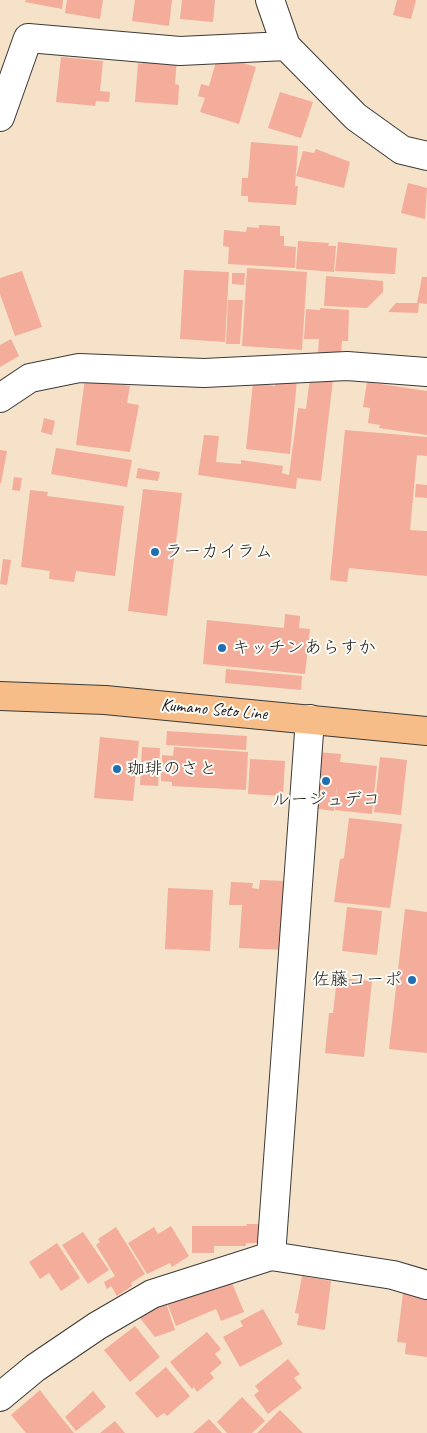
<!DOCTYPE html>
<html>
<head>
<meta charset="utf-8">
<style>
	body { margin:0 }
	canvas { display:block; background:#f5e2c9 }
</style>
</head>
<body>
<canvas width="427" height="1433"></canvas>
<script>
const ctx = document.querySelector('canvas').getContext('2d');
ctx.lineJoin = 'round';
function fillPath(path, color) {
  ctx.fillStyle = color;
  ctx.fill(path, 'evenodd');
}
function strokePath(path, color, width, dash) {
  ctx.strokeStyle = color;
  ctx.lineWidth = width;
  ctx.lineCap = dash ? 'butt' : 'round';
  ctx.setLineDash(dash || []);
  ctx.stroke(path);
}
function drawText(font, color, halo, rows, align = 'center') {
  ctx.font = font + ' Caveat,"Klee One",sans-serif';
  ctx.lineWidth = 4;
  ctx.setLineDash([]);
  ctx.textBaseline = 'middle';
  ctx.strokeStyle = halo;
  ctx.fillStyle = color;
  for (const [text, x, y, turn = 0] of rows) {
    ctx.save();
    ctx.translate(x, y);
    ctx.rotate((+turn || 0) * Math.PI / 180);
    ctx.textAlign = isNaN(turn) ? turn : align;
    if (halo) ctx.strokeText(text, 0, 0);
    ctx.fillText(text, 0, 0);
    ctx.restore();
  }
}
fillPath(new Path2D(`
	M26,0H63L62,9L25,2Z
	M67,0H103L100,19L65,13Z
	M135,0H172L169,26L132,21Z
	M182,0H215L213,22L180,19Z
	M397,0H416L411,19L393,15Z
	M143,54L177,59L175,84L179,85L178,105L135,102L138,63L142,64Z
	M218,55L256,67L239,124L200,112L205,98L198,96L201,84L209,86Z
	M61,57L103,61L100,91L110,92L109,102L96,101L95,106L56,102Z
	M280,92L313,102L301,138L268,128Z
	M251,142L298,146L295,186H298L296,205L248,202V196H241L242,178H248Z
	M316,149L350,162L344,188L296,176L303,151L314,153Z
	M408,183L427,188L425,219L401,213Z
	M259,225L280,226V236H284V246L296,247L295,268L228,264L229,247L223,246L224,230L246,232L247,227L259,228Z
	M298,241L329,243L328,246H336L334,272L296,269Z
	M338,242L397,248L395,274L335,271Z
	M247,268L307,272L302,350L242,346Z
	M184,270L229,272L225,342L180,339Z
	M22,271L42,327L15,336L0,294V278Z
	M232,273H245L244,285L232,284Z
	M326,276L383,281V292L367,308L324,306Z
	M422,277H427V304L419,303L418,313L388,312L396,303H417Z
	M228,300H243L240,344H226Z
	M320,308L349,310L348,341H342L341,354L318,353L319,339H304L306,309L320,310Z
	M11,339L19,356L0,367V345Z
	M310,377L333,380L321,481L297,478L296,489L198,475L204,435L219,436L216,462L241,464V460L283,466L282,473L289,475L298,408L306,409Z
	M275,378L297,380L290,454L246,449L253,383L275,386Z
	M85,379L130,386L127,403L139,405L130,452L76,445Z
	M367,382L427,391V435L379,428L380,425L368,423L370,408L363,407Z
	M44,418L55,421L52,435L41,432Z
	M345,430L427,437V456L417,455L410,530L427,531V576L349,568L347,582L330,580Z
	M56,448L132,460L127,487L51,474Z
	M0,450L7,451L1,483H0Z
	M138,468L160,472L158,481L136,478Z
	M14,477L22,478L20,491L12,490Z
	M416,484L427,485V498L415,497Z
	M143,489L182,493L167,616L128,611Z
	M30,490L48,492L47,496L124,506L115,576L76,571L74,582L49,579L50,571L21,567Z
	M3,559L11,560L7,585L0,584Z
	M285,614L300,616L299,628L310,629L305,674L203,664L207,620L284,628Z
	M226,669L302,676L301,690L225,683Z
	M167,731L247,736L246,750L166,745Z
	M100,737L139,741L133,801L94,798Z
	M142,747L160,748L158,786L140,785Z
	M174,747L248,752L246,790L172,786V782L161,781L162,755L173,756Z
	M317,752L341,754L340,762L377,766L372,814L335,810L337,783L334,811L311,808Z
	M380,757L407,760L401,815L374,812Z
	M250,759L285,761L283,796L248,794Z
	M349,818L402,824L390,908L334,902L340,859L344,858Z
	M260,880L284,881L283,890H288L285,950L239,948L242,905H229L231,882L253,883L252,888L259,889Z
	M168,888L213,890L210,951L165,949Z
	M347,907L382,911L377,955L342,951Z
	M405,909L427,912V1053L389,1049Z
	M337,978L372,981L364,1057L325,1053L329,1013H333Z
	M247,1224H268V1243H246V1246H214V1253H192V1226H246Z
	M171,1226L189,1256L172,1267L170,1263L147,1274L128,1243L154,1227L158,1234Z
	M116,1227L145,1274L131,1283L132,1286L117,1296L111,1286L107,1289L104,1282L115,1276L96,1245L100,1242L98,1239Z
	M83,1232L109,1270L88,1284L62,1245Z
	M57,1243L80,1278L61,1291L49,1273L40,1279L29,1262Z
	M228,1273L244,1312L221,1321L216,1309L176,1326L165,1298Z
	M302,1276L331,1281L325,1330L297,1325L299,1314L295,1313Z
	M403,1293L427,1296V1357L405,1354L406,1343L397,1342Z
	M165,1300L175,1330L155,1337L132,1308Z
	M263,1309L283,1344L240,1367L223,1337L243,1326L240,1321Z
	M135,1326L160,1357L130,1382L104,1350Z
	M207,1332L221,1349L215,1354L222,1363L210,1373L214,1378L197,1392L194,1387L192,1389L170,1362Z
	M288,1359L300,1374L294,1378L302,1388L268,1414L254,1395L259,1391L255,1386Z
	M166,1367L190,1396L167,1416L164,1413L157,1418L135,1393Z
	M40,1390L52,1406L74,1433H26L11,1415Z
	M93,1391L106,1407L76,1431L65,1417Z
	M242,1397L265,1421L252,1433H227L217,1422Z
	M280,1410L303,1433H257Z
	M209,1419L222,1433H193Z
	M115,1421L125,1433H100Z`), '#f3ad9a');
const minor = new Path2D(`
	M286,46L356,117L402,150L427,156
	M0,117L28,38L180,51L286,46L270,0
	M0,398L30,378L79,368L204,373L347,366L427,372
	M271,1256L310,719
	M0,1397L35,1368L97,1326L152,1294L271,1256L393,1275L427,1285`);
const major = new Path2D(`
	M0,696L105,700L427,731`);
strokePath(minor, '#3d3a36', 30);
strokePath(major, '#3d3a36', 30);
strokePath(minor, '#fff', 28);
strokePath(major, '#f7bd88', 28);
for (const [x, y, r, color] of [
	[155,552,5,"#1f6fb2"],
	[222,648,5,"#1f6fb2"],
	[117,769,5,"#1f6fb2"],
	[326,781,5,"#1f6fb2"],
	[412,980,5,"#1f6fb2"]
]) {
  const dot = new Path2D();
  dot.arc(x, y, r, 0, 2 * Math.PI);
  ctx.fillStyle = color;
  ctx.fill(dot);
  strokePath(dot, '#fdfcf7', 2);
}
drawText('18px', '#1c1c1c', '#fdfcf7', [
	["ラーカイラム",165,552],
	["キッチンあらすか",232,648],
	["珈琲のさと",127,769],
	["ルージュデコ",326,800,"center"],
	["佐藤コーポ",402,980,"right"]
], 'left');
drawText('18px', '#1c1c1c', '#fdfcf7', [
	["Kumano Seto Line",214,710,5]
]);
</script>
</body>
</html>
